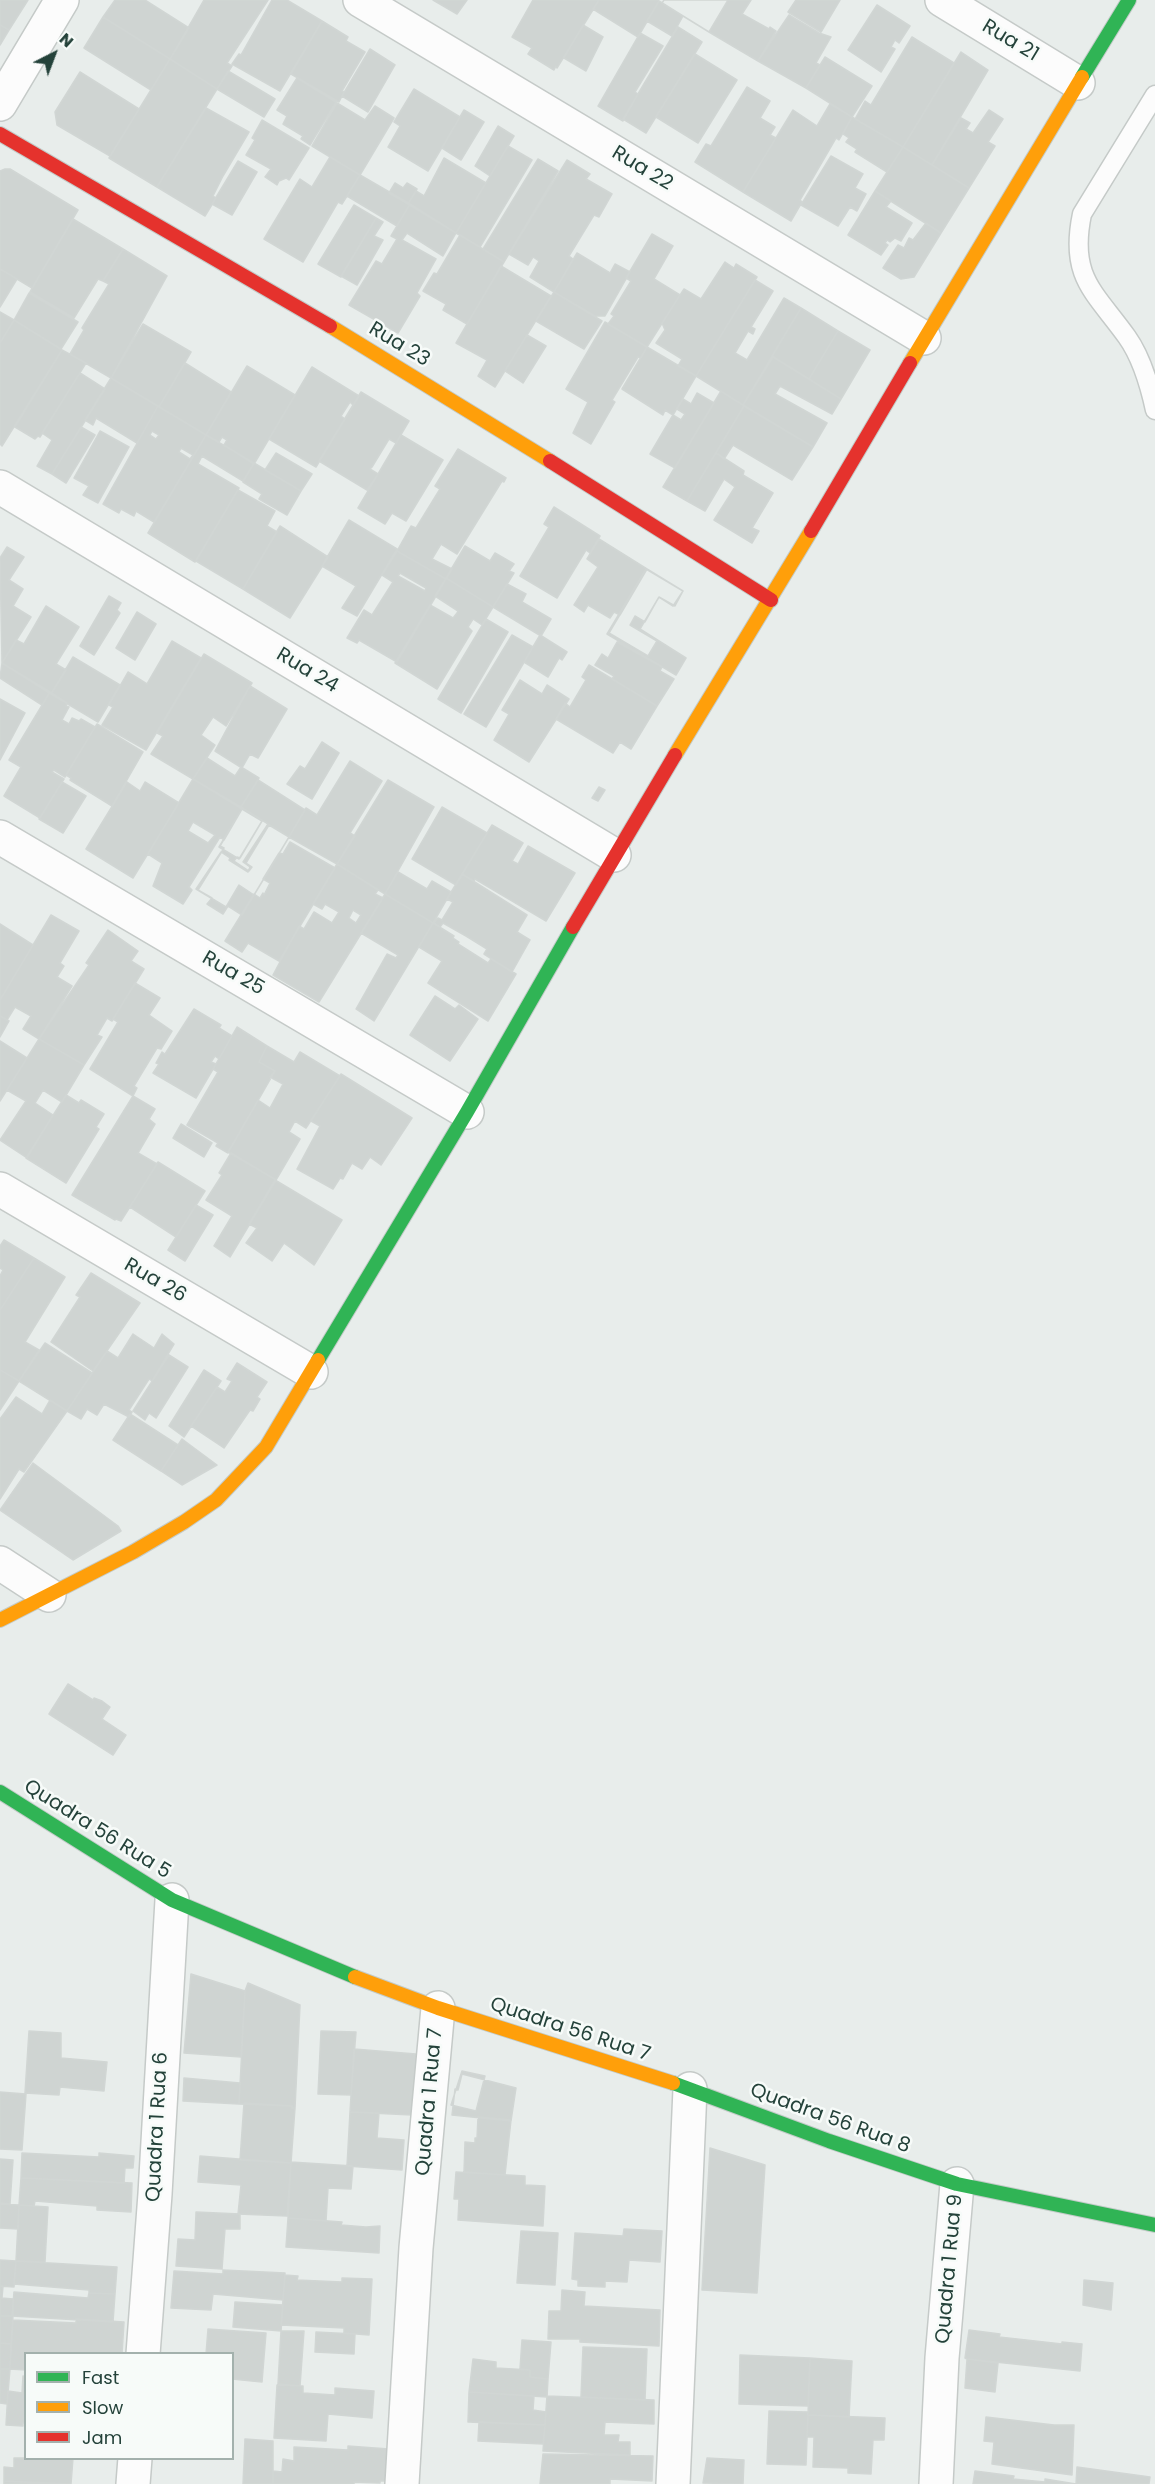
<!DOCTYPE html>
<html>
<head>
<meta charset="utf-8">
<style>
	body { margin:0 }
	#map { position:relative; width:1155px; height:2484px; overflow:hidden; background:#e8edeb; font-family:Poppins,sans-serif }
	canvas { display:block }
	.legend { position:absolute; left:24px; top:2352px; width:210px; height:108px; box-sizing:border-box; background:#f7fbf9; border:2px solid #a3b1ad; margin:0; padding:8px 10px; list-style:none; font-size:18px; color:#24423a }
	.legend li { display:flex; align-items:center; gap:12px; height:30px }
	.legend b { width:30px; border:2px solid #a3b1ad }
	.north { position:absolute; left:24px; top:24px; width:60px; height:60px; -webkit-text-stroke:4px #f7fbf9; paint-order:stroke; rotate:42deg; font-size:16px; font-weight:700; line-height:24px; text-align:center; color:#24423a }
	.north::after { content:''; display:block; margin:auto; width:21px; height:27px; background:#24423a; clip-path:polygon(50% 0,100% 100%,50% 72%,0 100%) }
</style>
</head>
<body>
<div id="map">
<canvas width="1155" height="2484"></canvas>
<ul class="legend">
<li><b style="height:8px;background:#30b455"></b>Fast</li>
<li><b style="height:8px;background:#ff9f0a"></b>Slow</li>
<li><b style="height:8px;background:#e5322d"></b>Jam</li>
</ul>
<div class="north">N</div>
</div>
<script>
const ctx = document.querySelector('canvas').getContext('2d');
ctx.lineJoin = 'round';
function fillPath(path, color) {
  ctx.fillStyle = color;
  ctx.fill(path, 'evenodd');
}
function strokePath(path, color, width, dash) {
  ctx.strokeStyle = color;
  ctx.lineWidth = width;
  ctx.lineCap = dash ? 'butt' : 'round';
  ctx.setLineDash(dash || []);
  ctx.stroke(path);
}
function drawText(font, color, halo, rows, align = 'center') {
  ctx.font = font + ' Poppins,sans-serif';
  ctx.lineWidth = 5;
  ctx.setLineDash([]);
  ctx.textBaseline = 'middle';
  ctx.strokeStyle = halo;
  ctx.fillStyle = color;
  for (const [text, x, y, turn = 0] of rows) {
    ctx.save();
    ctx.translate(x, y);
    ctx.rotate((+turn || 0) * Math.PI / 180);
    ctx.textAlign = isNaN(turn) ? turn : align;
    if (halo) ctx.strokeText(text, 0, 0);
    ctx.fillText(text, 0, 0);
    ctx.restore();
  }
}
const building = new Path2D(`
	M0,0H28L9,30L0,25Z
	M115,0H145L189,28L170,59L103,17Z
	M204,0H268L227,63L232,66L217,89L170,59Z
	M272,0H287L322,21L280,91L232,64L239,54L241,55Z
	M433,0H467L457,14Z
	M533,0H599L557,68L556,66L554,70L528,54L532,48L512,37Z
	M599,0H657L659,1L638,37L593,9Z
	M664,0H728L709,32L662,3Z
	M728,0L709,32L662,3L664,0Z
	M728,0H751L742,14L769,29L770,27L776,31L758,61L709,32Z
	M796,0H840L821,32L788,12Z
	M659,1L683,16L672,36L647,21Z
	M877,5L910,26L899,43L895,40L891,47L895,49L881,72L848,50Z
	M789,15L819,33L831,37L816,63L820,65L806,88L758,61Z
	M103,17L170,59L151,90L84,48Z
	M322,21L348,37L346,41L365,52L342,91L344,92L339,102L291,74Z
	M0,25L9,30L0,45Z
	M583,25L603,37L586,71L564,58Z
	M678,27L702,42L646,133L623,119Z
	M640,33L663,46L635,92L638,94L623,121L598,106Z
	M912,37L954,63L903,147L855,119L865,101L871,105Z
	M370,49L395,65L368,112L342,96Z
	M961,52L988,70L932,165L903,147Z
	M695,54L737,80L698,143L656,117Z
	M825,57L872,86L852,117L806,88Z
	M170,59L217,89L157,187L109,158Z
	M228,71L275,99L264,117L217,89Z
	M80,72L139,109L110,156L57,125L55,112Z
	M297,78L336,102L310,145L301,139L303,136L283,124L287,116L277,110Z
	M747,87L770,101L760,118L775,127L770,135L776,138L743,192L695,162L706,144L711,146Z
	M414,89L460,117L428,171L388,147L400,126L394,122Z
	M337,103L365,120L375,106L394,118L360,175L312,146Z
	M830,104L852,117L839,140L836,138L800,200L802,202L791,221L743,192L793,110L817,126Z
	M206,108L249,132L223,176L213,196L216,198L205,216L157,187Z
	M464,110L484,122L461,160L442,148Z
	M989,110L1003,119L988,142L995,146L969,188L932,165L961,118L970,123L966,129L973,133Z
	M852,117L903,147L887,172L855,152L857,149L846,142L849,138L843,134Z
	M262,120L309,148L289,180L286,178L279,181L277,185L265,177L271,169L246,155L255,140L252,138Z
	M498,126L514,136L490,176L475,166Z
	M508,146L532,160L480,247L456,233Z
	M903,147L969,188L941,233L875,191Z
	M831,156L863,174L855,188L866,194L857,211L850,207L838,226L801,205Z
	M330,157L360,175L342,204L338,202L303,262L264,239L300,179L312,187Z
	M444,158L486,183L456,233L408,204L416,191L424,196Z
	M538,159L558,171L504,262L483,249Z
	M567,160L590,174L586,179L612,194L599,217L594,215L569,256L573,259L554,292L530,277L539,261L533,257L528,265L509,254Z
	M238,161L257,172L232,215L212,204Z
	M5,169H10L78,210L32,288L0,269V171Z
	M360,175L410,204L397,226L347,196Z
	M395,183L403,188L407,183L417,189L408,204L389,193Z
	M875,191L891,201L886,207L912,223L901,241L895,238L890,242L887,240L885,243L888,245L881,255L848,235Z
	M410,204L456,233L443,256L407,233L402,240L436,259L417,293L420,296L398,333L349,305L376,261L382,264L397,239L391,236Z
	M354,205L376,218L341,277L318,264Z
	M376,218L383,222L374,236L383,240L357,285L341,276Z
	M73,219L123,249L103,281L98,279L74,318L30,292Z
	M926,223L941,233L914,277L901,279L883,268L898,245L904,248L909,238L913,240Z
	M652,234L673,246L654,279L680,295L647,347L608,324L614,316L611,314L631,281L626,278Z
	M460,235L504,262L467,324L443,310L446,304L423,291L434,273L437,274Z
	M123,249L167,276L111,378L70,354L84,330L82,328L109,284L103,281Z
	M577,253L610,273L615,264L630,272L605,316H595L554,292Z
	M725,262L734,268L736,264L757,277L696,376L678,366L682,359L656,343L665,330L662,323L684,289L701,299Z
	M501,266L551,296L495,387L478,376L487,360L456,343Z
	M0,269L17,279L0,307Z
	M755,280L773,291L751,327L755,329L753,334L748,331L735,353L747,360L784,298L801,308L743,405L696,376Z
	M554,292L602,321L584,349L536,321Z
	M29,293L78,322L61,349L14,320Z
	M801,308L838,331L809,379L772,356Z
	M0,312L14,320L0,343Z
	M14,320L62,350L2,446L0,444V343Z
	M605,322L647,347L641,358L638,357L612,400L615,402L591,444L573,433L588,402L566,389Z
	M143,324L191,352L159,407L111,378Z
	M838,331L870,350L841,399L809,379Z
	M527,335L546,346L523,383L505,371Z
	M647,347L696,376L673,415L665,410L663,415L622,389Z
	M62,350L86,363L40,437L38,436L35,439L15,427Z
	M773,357L841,399L832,414L780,386L775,394L827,423L813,447L743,405Z
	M185,363L231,392L206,435L159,407Z
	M247,366L295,395L254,464L224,445L227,440L222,437L219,442L206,435Z
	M312,367L359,396L316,467L269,439ZM350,402L353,405L345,419L341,416Z
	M80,373L105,389L52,474L37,466L52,440L42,433Z
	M111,378L158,406L137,443L96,418L93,425L85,420Z
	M721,391L744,406L687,501L663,487Z
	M361,392L409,421L396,443L389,439L372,467L370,469L378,474L367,490L319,461Z
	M697,393L714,403L675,468L650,454L673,415L681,420L685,414L677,409L683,399L691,404Z
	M158,406L206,435L154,522L136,511L134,516L121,509L119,513L103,504ZM152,431L159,435L156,439L150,435ZM181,448L193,455L190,459L179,452Z
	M744,406L813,447L792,480L733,445L724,459L716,453Z
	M81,427L95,435L66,483L52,474Z
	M100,431L129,447L98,503L83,495L89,486L74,478Z
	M206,435L254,463L243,481L202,456L198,464L239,488L195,562L148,533Z
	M401,435L443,460L406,521L392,513L385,524L358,508Z
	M458,449L506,478L504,482L502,481L457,554L441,544L432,559L452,569L446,579L397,551L411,526L416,528L440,489L435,486Z
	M276,453L312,474L301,491L265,470Z
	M716,453L744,471L743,475L773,493L752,528L759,531L752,543L714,520L735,487L724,479L705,511L687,501Z
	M254,463L301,491L287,515L259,499L262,494L243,482Z
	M238,490L275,511L267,526L277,532L243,589L196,561Z
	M554,507L600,536L590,553L586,550L557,598L520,576L549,527L544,524Z
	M349,520L397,549L357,616L342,608L356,586L322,566Z
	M280,526L328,557L290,618L243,589Z
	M599,539L647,569L620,615L614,612L610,618L588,605L584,612L574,605L598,567L587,559Z
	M465,546L490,561L495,553L514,564L509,571L514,573L493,607L446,578Z
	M7,547L24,557L9,580L23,589L13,606L31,617L2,663L0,558Z
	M397,551L446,579L397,662L359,640L357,643L347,638L364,610L372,615L393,582L382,575ZM400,573L426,588L425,591L398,576Z
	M646,569L683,591L673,606L659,597L640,629L686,658L676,675L607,634Z
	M647,569L683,591L675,606L659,597L645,622L635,616L630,625L657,641L648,656L609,633Z
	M446,578L493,607L482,625L473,619L468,627L472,631L437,689L395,663L430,605L453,618L457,613L458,611L435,596Z
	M507,584L526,594L522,602L551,619L541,636L493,607Z
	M109,596L121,603L117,610L120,613L94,655L80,646Z
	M46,606L79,627L56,664L66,670L51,694L2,663L16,640L24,644Z
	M137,612L156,624L135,660L116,648Z
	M486,619L508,632L461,713L438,699Z
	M512,635L533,647L540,635L486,727L464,714Z
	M540,635L567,652L562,660L559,658L548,677L524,662Z
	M172,641L201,658L146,750L102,725L113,707L109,705L128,672L147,684Z
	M617,642L662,667L660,671L674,679L657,706L612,679L614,676L595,665L602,654L608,658Z
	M204,654L252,683L226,726L213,717L201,735L215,745L193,779L151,754L163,736L157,733Z
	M73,657L120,685L98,722L51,694Z
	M2,663L50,692L42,705L0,678Z
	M589,665L657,706L631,749L620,742L613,753L556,719L565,703L570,707L586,680L582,677Z
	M520,680L542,694L547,685L569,699L529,762L494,740L509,714L502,710Z
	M250,686L287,709L258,758L250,754L242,768L215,751Z
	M50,692L67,703L66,706L69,707L62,720L69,724L72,718L79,721L81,719L95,727L65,777L54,770L52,772L64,779L40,818L4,796L21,767L9,760Z
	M0,699L25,713L0,760Z
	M97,724L143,752L112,806L70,780L71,778L66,775Z
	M322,742L339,753L312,799L287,784L300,766L305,769Z
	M207,758L235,776L241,767L259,778L241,807L193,779Z
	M350,761L382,781L350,833L355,836L337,864L289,837L306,808L317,815Z
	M193,779L242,809L224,840L220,837L189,887L192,890L183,904L153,886L162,863L148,854ZM193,822L215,835L208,843L188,831Z
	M258,780L305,810L289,837L241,807Z
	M388,780L434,807L385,894L337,864Z
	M62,782L86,796L63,833L39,819Z
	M127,782L140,791L145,782L179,803L133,878L86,849Z
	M599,787L605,790L598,801L592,798Z
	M442,807L487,833L456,885L412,859Z
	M242,809L262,821L239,859L219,847Z
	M242,809L262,821L240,858L237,857L234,861L249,871L252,867L246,863L269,825L289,837L242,915L228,906L223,914L207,904L212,898L198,890L224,848L220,846Z
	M268,824L289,837L254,895L239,885L226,907L196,889L221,852L230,858L229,860L248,872L250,867L243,862Z
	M492,825L523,843L512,861L518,864L528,846L575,873L546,921L475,879L474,881L462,874Z
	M290,842L335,868L279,961L248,943L242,952L225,941L254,894L260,898L263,893L264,895L270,883L263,879L279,853L283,854Z
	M337,864L378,890L375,894L383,898L319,1002L273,975L299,926L304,929L314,912L332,923L339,912L325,904L322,909L313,904ZM353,910L361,915L356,923L349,918Z
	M398,872L427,889L432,881L451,892L433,923L385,894Z
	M462,874L527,915L517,932L530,940L512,972L484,954L487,949L466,936L443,923L440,927L434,923L438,918L442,920L453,902L447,899Z
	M385,894L433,923L374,1021L356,1009L387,954L396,958L398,955L361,933Z
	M51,915L79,931L60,963L64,966L57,977L72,986L39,1039L23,1029L31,1016L15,1007L7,1020L0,1016V1000Z
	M433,923L454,936L453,938L459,942L458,944L488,963L491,959L516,974L488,1021L428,983L442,961L419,947Z
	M0,924L33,945L0,1000Z
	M108,930L138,951L131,961L144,969L112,1021L107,1018L97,1035L102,1037L84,1065L39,1039L89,965L86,963Z
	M135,983L160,998L149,1015L172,1031L161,1049L157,1048L134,1086L137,1088L133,1096L90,1069L118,1022L113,1019Z
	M435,996L455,1009L459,1005L478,1019L450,1061L410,1035Z
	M194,1009L221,1025L219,1028L232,1036L219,1059L215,1056L211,1062L216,1064L196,1098L153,1073L159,1064L156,1063L162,1052L165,1054Z
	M0,1016L9,1021L0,1037Z
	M237,1027L267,1046L259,1062L275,1071L228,1153L216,1146L218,1143L187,1125L218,1072L213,1069Z
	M39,1039L84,1065L62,1102L43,1090L35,1103L53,1115L27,1158L0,1140L26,1101L7,1090Z
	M0,1041L27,1058L0,1101Z
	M267,1046L294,1062L300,1052L340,1076L306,1128L295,1121L289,1132L300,1139L276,1180L228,1152L258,1100L270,1108L283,1084L270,1077L275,1071L259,1062Z
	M341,1074L412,1118L381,1165L370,1157L362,1169L352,1163L343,1179L340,1178L333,1189L297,1169L320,1126L311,1121Z
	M66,1095L79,1103L81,1100L104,1114L96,1127L99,1129L66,1183L26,1158Z
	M133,1096L155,1109L149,1119L155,1124L138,1153L157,1164L121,1221L116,1219L115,1220L72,1195Z
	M181,1124L212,1143L204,1157L173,1138Z
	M231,1153L276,1180L230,1257L214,1246L232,1216L206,1200L222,1175L219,1173Z
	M158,1162L205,1191L176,1237L130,1207Z
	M275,1180L342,1220L314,1265L284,1243L272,1261L246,1243L257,1228L249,1224Z
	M196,1205L213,1215L185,1261L168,1250Z
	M4,1240L34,1258L0,1310V1276L3,1270L0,1268V1246Z
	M34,1258L65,1277L25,1342L39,1350L19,1381L0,1370V1310Z
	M91,1273L140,1303L93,1371L51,1342L80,1297L76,1295Z
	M133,1334L154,1348L162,1334L174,1344L152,1381L149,1379L129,1410L132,1412L129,1417L104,1404L97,1415L87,1409L81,1419L67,1411L107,1351L118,1358Z
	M45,1343L92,1373L67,1411L19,1381Z
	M169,1355L188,1367L156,1418L149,1413L145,1420L133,1411Z
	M237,1363L267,1382L257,1397L260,1399L253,1411L250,1410L224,1448L191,1426L217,1387L225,1392L232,1381L227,1379Z
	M0,1370L19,1381L0,1410Z
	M204,1370L221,1381L184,1437L169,1426Z
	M16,1397L42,1414L50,1400L67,1411L24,1472L19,1469L0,1499V1419Z
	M130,1414L178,1445L161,1471L113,1440Z
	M182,1439L217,1465L182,1485L161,1471Z
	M33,1463L118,1526L121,1531L73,1560L0,1510Z
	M68,1684L93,1700L94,1698L102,1701L110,1707L102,1719L126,1735L113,1755L49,1714Z
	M191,1974L245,1991L241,2057L184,2053Z
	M248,1983L300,2005L295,2108H292V2106L239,2104L245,1991Z
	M29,2031L61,2033V2058L107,2062L104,2091L60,2087L59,2095L25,2093Z
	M321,2031L356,2032L351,2095L318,2094Z
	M354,2049L416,2054L412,2115L350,2112Z
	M462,2071L485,2076L476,2111L451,2105Z
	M462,2074L516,2088L511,2121L452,2115L455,2089L458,2090Z
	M184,2078L240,2083L239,2104L183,2101Z
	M0,2092L26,2094L22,2150L0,2149Z
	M244,2103L292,2106V2108H295L291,2163L240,2160Z
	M350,2112L379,2113L377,2138L404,2140L402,2170L347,2166Z
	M478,2117L511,2120L505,2175L464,2172L465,2142L475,2143V2138H477Z
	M710,2148L765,2165L757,2293L702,2290Z
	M22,2153L99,2157V2153L134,2156L133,2168H125L124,2183L21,2178Z
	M200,2156L291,2163L287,2216L238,2214L241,2185L198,2182Z
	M0,2159L13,2160L10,2204L0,2203Z
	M291,2162L353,2166L351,2189L328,2188L326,2221L288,2218Z
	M456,2172L525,2176V2185L545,2186L543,2226L458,2220L459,2199H454Z
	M21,2178L132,2183L131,2212L97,2210V2206L35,2201L34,2206L19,2205Z
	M0,2204L19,2205L18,2229L0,2228Z
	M19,2205L48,2207L45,2262L16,2261Z
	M196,2212L240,2214V2229H225L222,2269L176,2266L178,2239L195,2240Z
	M288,2218L342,2222L341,2225L366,2227L380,2226L379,2253L286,2247Z
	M624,2229L662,2231L660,2262L629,2260L627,2282L605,2281V2287L578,2286V2280L572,2279L575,2233L623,2236Z
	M521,2231L558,2233L555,2285L517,2283Z
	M0,2260L16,2261L14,2287L0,2286Z
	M16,2261L117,2267L115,2294L89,2293V2290L14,2284Z
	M223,2270L285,2273L283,2300L213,2294L211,2310L171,2308L174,2271L223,2274Z
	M285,2275L298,2276L297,2280L342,2282V2278L372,2279L369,2335L344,2333V2328L281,2325Z
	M1084,2280L1113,2283L1111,2310L1083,2305Z
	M0,2286H3L2,2298L13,2299V2316H0Z
	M562,2290L585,2292L584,2306L660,2310L659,2346L580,2342V2339H548L549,2311H561Z
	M14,2292L88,2298L89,2293L115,2294L113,2322L12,2316Z
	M235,2302L283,2305L281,2331L233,2327Z
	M0,2316H13L11,2344L0,2343Z
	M76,2319L124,2322L122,2354H26V2370L10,2369L13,2320L76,2323Z
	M208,2329L266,2333L262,2382L232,2379V2354H206Z
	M969,2330L1000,2334L999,2337L1062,2344V2342L1082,2344L1080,2371L967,2359L965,2358Z
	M281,2331H304L300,2386L278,2384Z
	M316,2332L355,2334L354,2354L315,2352Z
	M522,2340L551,2342L548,2379L530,2377V2370L520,2369Z
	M0,2343L11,2344L10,2369H0Z
	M583,2347L647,2349L645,2400L581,2397Z
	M740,2355L810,2358L808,2406L739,2404Z
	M810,2358L852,2361L849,2417L808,2415Z
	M473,2359L496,2362V2368L530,2370V2377L548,2379L547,2397L469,2392Z
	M967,2359L998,2363L995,2392L965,2388Z
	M0,2369H10L7,2404L0,2403Z
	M23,2376L26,2377V2423H23V2426L6,2425L8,2391L22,2393Z
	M277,2385L303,2386V2393L335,2395V2388L374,2391L372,2418L328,2414L326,2441L274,2438Z
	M469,2392L534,2396L533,2410L546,2412L545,2425L468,2422Z
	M547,2396L654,2400V2424L605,2422L604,2435H619L618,2442H630V2455L543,2451Z
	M769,2411L808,2412L806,2465L767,2464Z
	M808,2415L885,2418L884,2440H873L871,2474L848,2473V2468L813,2467L814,2437H807Z
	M986,2417L1054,2425H1074L1072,2475L992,2464L994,2442L984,2441Z
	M479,2422L545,2425L543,2444L478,2441Z
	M245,2439L273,2441V2484H243Z
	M348,2446L389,2449L386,2481H380V2483L354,2482V2484H273V2471L282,2472L283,2459L294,2461V2447L348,2450Z
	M543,2454L653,2456L652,2481L610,2479V2484H540Z
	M14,2458H73L71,2484L4,2481V2467L14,2468Z
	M707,2458L744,2460L743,2484L703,2483Z
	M1077,2467L1150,2477L1149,2484H1076Z
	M975,2471L1014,2476L1013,2479L1045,2482V2479L1076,2484H973Z
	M4,2481L53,2484H4Z`);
fillPath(building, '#cfd4d2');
strokePath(building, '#d1d6d4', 1.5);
const lane = new Path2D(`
	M1155,95L1082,214C1069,277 1094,291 1127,337C1142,358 1150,387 1155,410`);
const street = new Path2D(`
	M360,0L924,338
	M942,0L1078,83
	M0,104L62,0
	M0,487L614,855
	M0,837L467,1112
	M0,1189L311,1372
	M0,1563L49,1595
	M143,2354L155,2194L172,1900
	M133,2484L135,2458
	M402,2484L416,2248L438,2008
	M673,2484L690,2089
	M936,2484L942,2358L957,2184`);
const fast = new Path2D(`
	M1082,77L1129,0
	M318,1360L467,1112L573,927
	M0,1792L172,1900L355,1977
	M673,2083L829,2141L957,2184L1155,2225`);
const slow = new Path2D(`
	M330,326L550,461
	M910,363L1082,77
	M675,755L811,531
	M0,1620L133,1552L184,1522L216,1500L266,1447L318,1360
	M355,1977L438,2008L673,2083`);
const jam = new Path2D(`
	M0,134L330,326
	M550,461L771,600
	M811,531L910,363
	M573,927L675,755`);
strokePath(lane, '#c5cac8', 21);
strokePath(street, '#c5cac8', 36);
strokePath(fast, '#c3cbc8', 16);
strokePath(slow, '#c3cbc8', 16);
strokePath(jam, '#c3cbc8', 16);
strokePath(lane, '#fcfcfc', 18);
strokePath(street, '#fcfcfc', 33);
strokePath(fast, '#30b455', 14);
strokePath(slow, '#ff9f0a', 14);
strokePath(jam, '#e5322d', 14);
drawText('20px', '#24423a', '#f7fbf9', [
	["Rua 21",1010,41,31],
	["Rua 22",642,169,31],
	["Rua 23",399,345,31],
	["Rua 24",307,671,31],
	["Rua 25",233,974,30],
	["Rua 26",155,1281,30],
	["Quadra 56 Rua 5",97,1830,32],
	["Quadra 56 Rua 7",570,2030,18],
	["Quadra 1 Rua 7",430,2102,-85],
	["Quadra 56 Rua 8",830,2119,20],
	["Quadra 1 Rua 6",158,2127,-87],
	["Quadra 1 Rua 9",950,2269,-85]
]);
</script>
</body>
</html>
